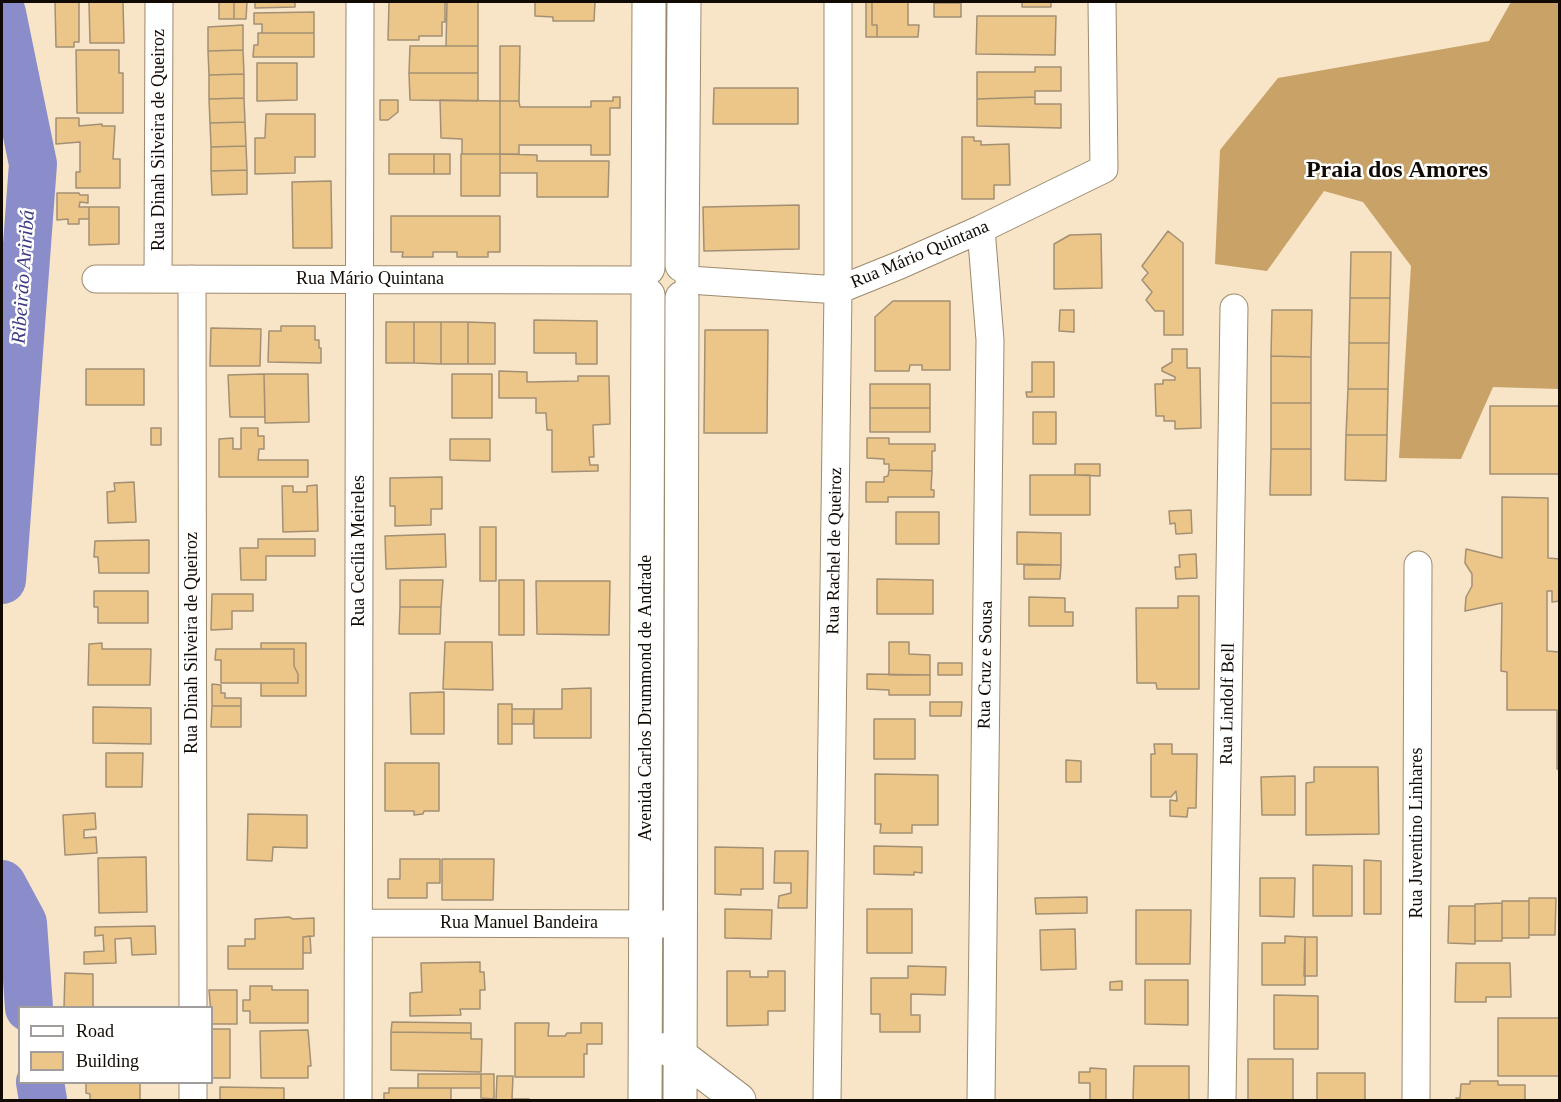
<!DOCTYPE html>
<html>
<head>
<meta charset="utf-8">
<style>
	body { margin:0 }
	#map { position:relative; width:1561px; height:1102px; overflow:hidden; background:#f8e4c6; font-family:Georgia,serif }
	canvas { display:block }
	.frame { position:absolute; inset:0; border:3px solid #110a03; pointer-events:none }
	.legend { position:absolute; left:18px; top:1006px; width:195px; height:78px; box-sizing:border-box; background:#fff; border:2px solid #a09d9a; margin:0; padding:8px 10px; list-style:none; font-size:18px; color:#110a03 }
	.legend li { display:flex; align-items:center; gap:12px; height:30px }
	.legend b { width:30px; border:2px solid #a09d9a }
</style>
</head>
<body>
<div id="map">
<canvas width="1561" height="1102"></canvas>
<div class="frame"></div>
<ul class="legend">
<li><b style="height:8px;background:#fff"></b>Road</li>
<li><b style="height:16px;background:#ecc589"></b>Building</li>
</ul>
</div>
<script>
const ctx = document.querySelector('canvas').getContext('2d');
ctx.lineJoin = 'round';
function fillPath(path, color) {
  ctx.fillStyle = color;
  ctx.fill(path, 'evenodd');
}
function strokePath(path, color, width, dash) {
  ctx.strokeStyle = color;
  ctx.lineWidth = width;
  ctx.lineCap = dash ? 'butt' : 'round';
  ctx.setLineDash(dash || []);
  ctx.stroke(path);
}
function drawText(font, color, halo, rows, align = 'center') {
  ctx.font = font + ' Georgia,serif';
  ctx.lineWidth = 5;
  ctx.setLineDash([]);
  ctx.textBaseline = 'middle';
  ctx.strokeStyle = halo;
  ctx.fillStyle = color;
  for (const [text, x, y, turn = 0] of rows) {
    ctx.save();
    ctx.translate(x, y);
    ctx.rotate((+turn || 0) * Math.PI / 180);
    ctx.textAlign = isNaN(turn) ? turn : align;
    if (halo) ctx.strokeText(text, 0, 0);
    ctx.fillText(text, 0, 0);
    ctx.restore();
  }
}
fillPath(new Path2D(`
	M1511,2H1559V389L1493,387L1461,459L1399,458L1411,266L1363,202L1324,191L1267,271L1215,264L1220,150L1278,78L1489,41Z`), '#c8a267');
strokePath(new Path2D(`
	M2,13L33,164L2,580
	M2,884L23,923L29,1008
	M40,1082L43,1100`), '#8a8dc9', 48);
const building = new Path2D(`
	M55,2H79V42H74V47H56Z
	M89,2H123L124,43H90Z
	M219,2H234V19H219Z
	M234,2H247L246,19H234Z
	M255,2H295V7L255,8Z
	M389,2H445V22H442V36H419V40H388Z
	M447,2H478V46H446Z
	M535,2H595L594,21H553V17L535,16Z
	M866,2H872V25H877V37H866Z
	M872,2H908V25H919L918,37H877V25H872Z
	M1003,2H1051V7H1022V2Z
	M934,3H961V17H934Z
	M314,12V33H262V24H254V13Z
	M977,16H1056L1055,55L976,54Z
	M243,25V50L208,51V27Z
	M258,33H314V57H253L254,45H258Z
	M410,46H478V73H409Z
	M500,46H520L519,101H500Z
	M76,50H119V73H123V113H77Z
	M243,50L244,74L209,75L208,51Z
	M257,63H297V100L257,101Z
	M1035,67H1061V91H1035V97L977,99V72H1035Z
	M409,73H478V101L410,100Z
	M244,74V98L209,99V75Z
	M714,88H798V124H713Z
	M613,97H620V108H610V155H591V145H519V154H500V101H519L520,107H591V101H613Z
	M1035,97V104H1061V128L977,126V99Z
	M244,98L245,122L210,123L209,99Z
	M380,100H398V112L388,120H380Z
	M440,100L500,101V154H462V139L441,138Z
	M266,114H315V157H295V173L255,174V138H265Z
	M56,118H79V126L102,124V126H115L113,159H120V188H76V172H80V142L56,144Z
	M245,122L246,146L211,147L210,123Z
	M962,137H974V141H981V145L1009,144L1010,185H994V199H962Z
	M246,146L247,170L211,171V147Z
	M389,154H434V174H389Z
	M434,154H450V174H434Z
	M461,154H500V196H461Z
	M500,154L537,155V161H609L608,197H537V173H500Z
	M247,170V194L212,195L211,171Z
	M331,181L332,248H293L292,182Z
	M57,193H79L80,195H88V203L80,202L79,207H89V219H79V224H68V219L57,220Z
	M799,205V249L704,251L703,207Z
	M89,207H119V244L89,245Z
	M391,216H500V252H488V257H457V252H433V257H402L403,252H391Z
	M1168,231L1183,243V335H1164V311H1155L1146,300L1152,292L1142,280L1148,273L1142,266Z
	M1101,234L1102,288L1054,289V244L1070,235Z
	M1351,252H1391L1390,298H1350Z
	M1350,298H1390L1389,343H1349Z
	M893,301H950V370H922V365H910L909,371H875V317Z
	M1060,310H1074V332L1059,331Z
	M1272,310H1312L1311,357L1271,356Z
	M534,320L597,321V364H576V353H534Z
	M386,322H414V363H386Z
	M414,322H441V364L414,363Z
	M441,322H468V364H441Z
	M468,322L495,323V364H468Z
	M281,326H315V340H319V348H321V363L268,362L269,331H281Z
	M211,328L261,329L260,366H210Z
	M705,330H768L767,433H704Z
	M1349,343H1389L1388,389H1348Z
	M1172,349H1187V368H1200L1201,428L1175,429V421H1164V416H1156L1155,384H1163V380H1175V377L1162,371V368L1172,362Z
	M1271,356L1311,357V403H1271Z
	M1032,362H1054V397H1027L1026,392H1032Z
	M86,369H144V405H86Z
	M499,371L527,372V382L578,381V376H609L610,424L593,425L594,457H589L590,465H598V471L552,472V430H547L546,413H536V398H499Z
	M264,374L265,417H230L228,375Z
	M264,374H308L309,422L265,423Z
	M452,374H492V418H452Z
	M870,384H930V408H870Z
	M1348,389H1388L1387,435H1346Z
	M1271,403H1311V449H1271Z
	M1490,406H1560V474H1490Z
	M870,408H930V432H870Z
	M1033,412H1056V444H1033Z
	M151,428H161V445H151Z
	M241,428H258V436H264V449H259L258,460H308V477H219V439L233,438V449H241Z
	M1346,435H1387L1386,481L1345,480Z
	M867,438H889V444H935V451H932V471L889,470V464H884V459L867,458Z
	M450,439H490V461L450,460Z
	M1271,449H1311V495H1270Z
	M1075,464H1100V476L1075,475Z
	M889,470L932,471L931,490H934V497H888V502H866V482H884V477L888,476Z
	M1030,475H1090V515H1030Z
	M442,477V509H431V525L395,526V506H390V478Z
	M134,482L136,522L108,523L107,492L115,491L114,483Z
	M317,485L318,531L283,532L282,486H293V492H307V486Z
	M1502,497L1548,498V558L1560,559V601L1552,602V591H1547V651L1560,652V769H1557V710H1507V672L1501,671L1502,603L1465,611L1466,597L1472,586V574L1465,563L1466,549L1502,558Z
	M1191,510L1192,533L1176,534L1175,523L1170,524L1169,511Z
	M896,512H939V544H896Z
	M480,527H496V581H480Z
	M1017,532L1061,533V565L1017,564Z
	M445,534L446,567L386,569L385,536Z
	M258,539H315V556H266V580H241L240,548H258Z
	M149,540V573H99L98,557H94L95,541Z
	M1196,554L1197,578L1176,579L1175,567H1180L1179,555Z
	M1024,565H1061L1060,579H1024Z
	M877,579L933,580V614H877Z
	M400,580H443L441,607H400Z
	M499,580H524V635H499Z
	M536,581H610L609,635L537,634Z
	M94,591H148V623H98V607H94Z
	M212,594H253V611H232V629L211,630Z
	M1178,596H1199V689H1157L1156,683H1137L1136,608H1178Z
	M1029,597L1065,598V612H1073V626H1029Z
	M400,607H441L440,634H399Z
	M445,642H492L493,690L443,689Z
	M889,642H909V654L930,655V675H889Z
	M102,643V649H151L150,685H88L89,644Z
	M261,643H306V696H261V683H298V674L294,666V649H261Z
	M216,649H294V666L298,674V683H221V660H215Z
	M938,663H962V675H938Z
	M867,674L930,675V695H889V690L867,689Z
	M212,684L221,685V693H225V698H241V706H212Z
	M591,688V738H534V709H562V689Z
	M444,692V734H411L410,693Z
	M930,702H962L961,716H930Z
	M498,704H512V744H498Z
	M212,706H241V727H211Z
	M93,707L151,708V744L93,743Z
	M512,709H534L533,724H512Z
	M874,719H915V759H874Z
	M1154,744H1172V754H1197L1196,808H1188L1187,817L1170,816V800L1177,801L1176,791L1171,797H1151V754H1155Z
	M106,753H143L142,787H106Z
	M1066,760L1081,761V782H1066Z
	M385,763H439V811H424L423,814L414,815V811H385Z
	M1314,767H1378L1379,834L1306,835V783L1314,782Z
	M875,774L938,775V825H912V833H880L881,824H875Z
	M1295,776V815H1262L1261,777Z
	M95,813L96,829L84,830V838L96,837L97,853L65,855L63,815Z
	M248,814L307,815V848L273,847L272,861L247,860Z
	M874,846L922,847V873L914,872V875L874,874Z
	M715,847L763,848V889H741V895L715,894Z
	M775,851H808L807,908H778L779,896L791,893V883H774Z
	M146,857L147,912L99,913L98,858Z
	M400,859H440V883H427V898H388V879H400Z
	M442,859H494L493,900H442Z
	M1364,860L1381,861V914H1364Z
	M1313,865L1352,866V916H1313Z
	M1260,878H1295L1294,917L1260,916Z
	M1087,897V913L1036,914L1035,898Z
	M1529,898H1556L1555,935H1529Z
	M1502,901H1529V938H1502Z
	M1502,903V941H1475V904Z
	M1449,906H1475V944L1448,943Z
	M725,909L772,910L771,939L725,938Z
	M867,909H912V953H867Z
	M1136,910H1191L1190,964H1136Z
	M289,917L293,919L314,918V936L303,937V969H228V946H245V939H255V919Z
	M155,926L156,954L132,955L131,938L115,939L116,963L84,964V952L104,951L103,935L95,936V927Z
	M1075,929L1076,969L1041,970L1040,930Z
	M310,936L311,953H303V937Z
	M1285,936L1305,937V985H1262V943H1285Z
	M1305,937H1317V976H1304Z
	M480,962V972H484L485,990H480V1009H460L461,1015L410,1016V993L422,992L421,963Z
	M1456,963H1510L1511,997H1486V1002H1455Z
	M908,966L946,967L945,995L911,994V1015H920V1032H880V1014H871V978H908Z
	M727,971H750V977H768V971H785V1011H768V1025L727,1026Z
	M65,973L93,974V1008H64Z
	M1145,980H1188V1025L1145,1024Z
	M1122,981V990H1110V982Z
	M250,986H272V990H308V1023H250V1011H243V1000H250Z
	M209,990H237V1024H212Z
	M1274,995L1318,996V1049H1274Z
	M1498,1018H1560V1076H1498Z
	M392,1022L471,1023V1033L391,1032Z
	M515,1023H549L548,1036H565L567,1033H581V1023H602V1044H587V1054H584V1077H515Z
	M212,1029H230V1078H212Z
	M308,1030L311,1066H308V1078H261L260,1031Z
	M391,1032L471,1033V1039H482L481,1072L391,1070Z
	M1248,1059H1293V1100H1248Z
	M1134,1066H1189V1100H1133Z
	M1090,1068L1106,1069V1100H1090V1083H1079V1072H1090Z
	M1317,1073H1365V1100H1317Z
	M418,1074H481V1088H418Z
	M481,1074H494V1099L481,1098Z
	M497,1076H513L512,1099H529V1100H496Z
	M1470,1081H1498V1085H1525V1100H1456V1098H1460L1461,1084H1470Z
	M86,1082H140V1100H90V1094L86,1093Z
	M220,1087L284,1088V1100H220Z
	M389,1088H451V1100H384V1093H389Z`);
fillPath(building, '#ecc589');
strokePath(building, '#a39074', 1.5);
const street = new Path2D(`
	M96,279L643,280
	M158,279L159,2
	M192,279L193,1008
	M689,280L838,290L900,265L981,229L1104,169L1102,2
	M359,923L666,924
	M193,1082V1100
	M358,1100L360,2
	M827,1100L838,290V2
	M981,1100L990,340L981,229
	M1222,1100L1234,308
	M1416,1100L1418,565`);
const secondary = new Path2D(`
	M682,265L684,2
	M648,268L649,2
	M668,1049L680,1055L739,1100
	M645,1100L648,295
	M680,1100L682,298`);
strokePath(street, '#9d8a6e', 29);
strokePath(secondary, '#9d8a6e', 35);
strokePath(street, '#fff', 27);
strokePath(secondary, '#fff', 33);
drawText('18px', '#110a03', '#fff', [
	["Rua Dinah Silveira de Queiroz",159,140,-90],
	["Rua Mário Quintana",920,255,-23],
	["Rua Mário Quintana",370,279],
	["Rua Cecília Meireles",359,551,-90],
	["Rua Rachel de Queiroz",835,551,-89],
	["Rua Dinah Silveira de Queiroz",192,643,-90],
	["Rua Cruz e Sousa",986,665,-89],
	["Avenida Carlos Drummond de Andrade",646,698,-90],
	["Rua Lindolf Bell",1228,704,-89],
	["Rua Juventino Linhares",1417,833,-90],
	["Rua Manuel Bandeira",519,923]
]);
drawText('italic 20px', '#3e3b83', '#fff', [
	["Ribeirão Ariribá",24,277,-86]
]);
drawText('bold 24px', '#110a03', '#fff', [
	["Praia dos Amores",1397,171]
]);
</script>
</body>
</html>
